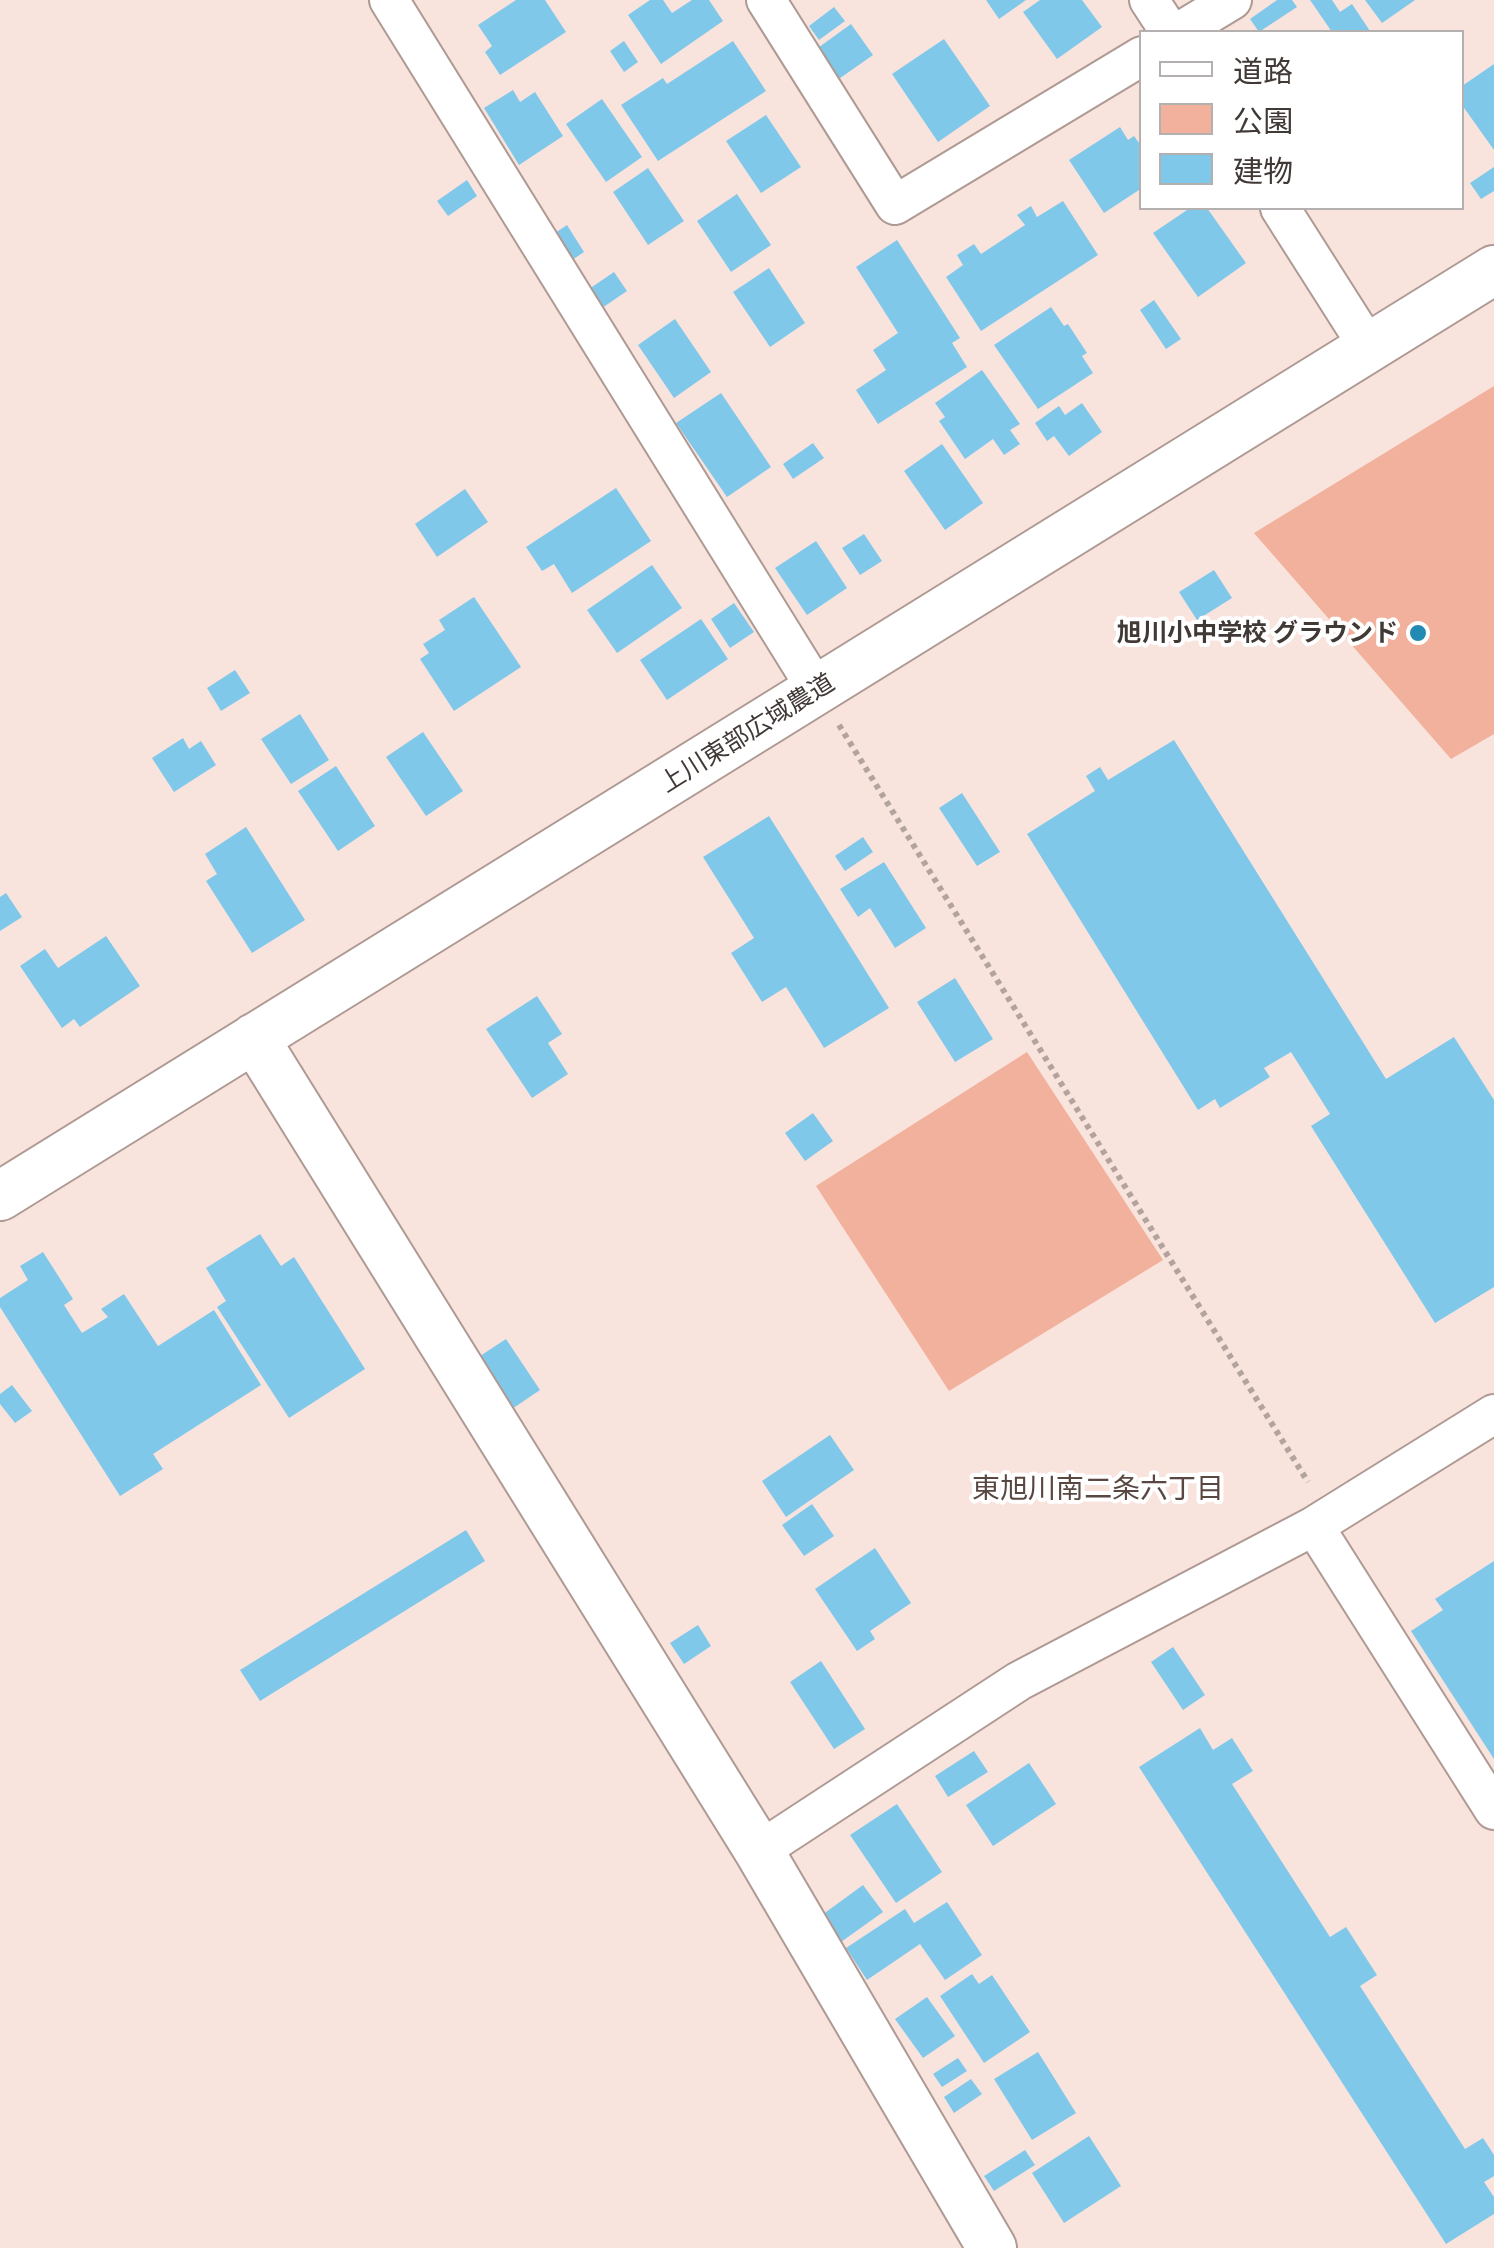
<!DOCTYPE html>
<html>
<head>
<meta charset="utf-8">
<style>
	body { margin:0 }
	#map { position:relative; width:1494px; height:2248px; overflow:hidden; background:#f9e3dd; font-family:Ubuntu,"Noto Sans JP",sans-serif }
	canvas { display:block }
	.legend { position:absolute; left:1139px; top:30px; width:325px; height:180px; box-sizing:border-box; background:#fff; border:2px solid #b3b0af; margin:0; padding:12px 18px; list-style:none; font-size:30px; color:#413936 }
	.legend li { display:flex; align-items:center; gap:20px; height:50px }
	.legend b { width:50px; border:2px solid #b3b0af }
</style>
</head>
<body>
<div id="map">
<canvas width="1494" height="2248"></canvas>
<ul class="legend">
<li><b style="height:12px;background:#fff"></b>道路</li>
<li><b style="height:28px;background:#f2b19c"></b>公園</li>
<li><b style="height:28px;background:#80c8ea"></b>建物</li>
</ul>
</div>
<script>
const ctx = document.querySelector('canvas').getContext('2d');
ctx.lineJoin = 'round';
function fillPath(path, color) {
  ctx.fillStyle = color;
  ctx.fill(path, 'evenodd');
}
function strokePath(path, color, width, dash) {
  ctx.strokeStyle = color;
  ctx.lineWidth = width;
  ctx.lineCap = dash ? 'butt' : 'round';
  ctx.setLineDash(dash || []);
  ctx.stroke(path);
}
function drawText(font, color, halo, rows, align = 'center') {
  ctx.font = font + ' Ubuntu,"Noto Sans JP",sans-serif';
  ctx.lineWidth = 8;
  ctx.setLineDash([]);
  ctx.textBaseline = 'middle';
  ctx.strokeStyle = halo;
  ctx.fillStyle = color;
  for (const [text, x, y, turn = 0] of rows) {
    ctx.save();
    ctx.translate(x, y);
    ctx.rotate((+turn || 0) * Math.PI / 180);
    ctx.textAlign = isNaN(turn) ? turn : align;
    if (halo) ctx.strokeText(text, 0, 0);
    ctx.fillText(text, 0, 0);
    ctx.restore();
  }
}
fillPath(new Path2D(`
	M1494,386V734L1451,759L1254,533Z
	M1027,1052L1163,1260L949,1391L816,1186Z`), '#f2b19c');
fillPath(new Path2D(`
	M516,0H545L566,32L500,75L485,52L492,46L478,25Z
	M650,0H663L672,13L692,0H709L723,21L661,64L628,15Z
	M986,0H1026L999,19Z
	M1040,0H1082L1102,27L1057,59L1023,12Z
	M1277,0H1292L1297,7L1259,32L1250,19Z
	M1310,0H1332L1340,12L1352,4L1370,31L1332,32Z
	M1365,0H1415L1382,23Z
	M834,7L845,21L819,40L809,26Z
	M851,24L873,55L836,81L815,50Z
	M944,39L990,106L938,142L892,74Z
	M624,41L638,62L624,72L610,51Z
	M733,41L766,91L658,161L621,105L663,78L667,84Z
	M1494,64V150L1462,105V86Z
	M513,90L520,102L535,92L563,136L519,165L484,108Z
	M602,99L642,157L606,182L566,124Z
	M766,115L801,167L761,193L726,141Z
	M1120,127L1128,140L1134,136L1142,147V188L1104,213L1069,160Z
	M1494,167V191L1481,199L1470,183Z
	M648,168L684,221L648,245L613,192Z
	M467,180L477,196L448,216L437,201Z
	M737,194L771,245L731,272L697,221Z
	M1063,201L1098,255L981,331L946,277L963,265L957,255L974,244L981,254L1025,225L1017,215L1031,206L1037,217Z
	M1190,208H1207L1246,263L1198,297L1153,233Z
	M567,225L584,252L569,262L552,235Z
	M897,240L960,338L952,343L967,367L878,424L856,390L886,370L873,350L898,333L856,267Z
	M769,268L805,323L770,347L733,292Z
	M614,272L627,291L602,308L589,289Z
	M1154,300L1181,339L1166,349L1140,310Z
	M1051,307L1064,326L1068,324L1087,353L1082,356L1093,373L1038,409L994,345Z
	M675,319L711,372L674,398L638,345Z
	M982,370L1020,424L1010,430L1020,444L1004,455L993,439L965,459L939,421L945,417L935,403Z
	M721,393L771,467L727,497L676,423Z
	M1082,403L1102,432L1069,456L1054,436L1047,441L1035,423L1059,406L1065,415Z
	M813,443L824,458L793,479L783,464Z
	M942,444L983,503L945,530L904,471Z
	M616,488L651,541L572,593L554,564L542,571L526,547Z
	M465,489L488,522L437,557L415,524Z
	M864,534L882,561L860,575L842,548Z
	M816,541L847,588L807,615L775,568Z
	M652,565L682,608L617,653L587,610Z
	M1214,570L1232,598L1197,620L1179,592Z
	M474,597L521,667L454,711L420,659L429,653L423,644L445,630L439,620Z
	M734,603L754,632L730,648L711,619Z
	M701,619L728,659L667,700L640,660Z
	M235,670L250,693L221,711L207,688Z
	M300,714L329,760L291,784L261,739Z
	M423,732L463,791L426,816L386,757Z
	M183,738L189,749L201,741L216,765L174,792L152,758Z
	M1174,740L1386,1079L1454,1037L1494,1100V1287L1435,1323L1311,1126L1330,1114L1291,1052L1264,1068L1270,1077L1220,1108L1215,1099L1198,1110L1027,834L1095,791L1086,776L1100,767L1108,780Z
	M336,766L375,826L338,851L298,791Z
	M962,793L1000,852L977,866L939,808Z
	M769,816L889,1008L824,1048L786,987L762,1002L731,953L754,938L703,857Z
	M246,827L305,920L252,953L206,881L217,874L205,854Z
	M863,837L873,852L845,871L835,856Z
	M884,862L926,928L895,948L870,908L858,917L840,889Z
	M6,893L22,917L0,931V897Z
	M106,936L140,986L80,1027L74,1019L62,1028L20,966L45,949L58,968Z
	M955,978L993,1039L955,1062L917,1002Z
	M537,996L562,1034L548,1043L568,1074L532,1098L486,1029Z
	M813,1113L833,1141L805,1161L785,1133Z
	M260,1234L281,1266L294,1257L365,1369L289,1418L217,1307L226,1301L206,1268Z
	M43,1252L73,1299L64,1305L82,1333L108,1317L101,1309L124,1294L158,1346L214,1310L261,1385L153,1454L163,1469L120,1496L0,1307V1298L28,1280L20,1266Z
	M506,1339L540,1390L512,1409L477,1358Z
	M12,1385L32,1411L15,1423L0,1404V1394Z
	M830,1435L854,1470L786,1517L762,1481Z
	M812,1504L834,1536L804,1556L782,1525Z
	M466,1530L485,1561L260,1701L240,1670Z
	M875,1548L911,1603L870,1631L875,1639L857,1651L815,1589Z
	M1494,1561V1759L1411,1631L1443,1610L1435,1599Z
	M698,1625L711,1646L684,1664L670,1643Z
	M1173,1647L1205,1695L1183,1710L1151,1662Z
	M821,1661L865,1729L834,1749L790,1682Z
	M1200,1728L1213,1750L1232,1738L1253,1771L1232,1784L1330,1937L1346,1927L1377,1975L1360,1986L1465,2149L1483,2138L1494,2155V2176L1484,2182L1494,2197V2214L1446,2244L1139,1767Z
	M974,1751L988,1772L948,1797L935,1776Z
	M1029,1763L1056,1804L993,1846L966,1805Z
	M897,1804L942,1872L896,1903L850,1835Z
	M863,1885L883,1912L841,1942L822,1915Z
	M947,1902L982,1955L945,1980L920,1944L867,1980L846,1948L905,1909L914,1923Z
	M972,1974L979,1984L992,1975L1030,2032L984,2063L940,1996Z
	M927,1997L955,2036L923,2058L895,2019Z
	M1038,2052L1076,2113L1032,2140L994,2079Z
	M958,2058L967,2071L942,2087L933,2074Z
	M971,2079L982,2094L954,2113L944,2097Z
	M1089,2136L1121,2186L1064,2223L1032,2173Z
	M1025,2150L1035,2165L994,2191L984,2176Z`), '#80c8ea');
const minor = new Path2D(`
	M389,0L817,690
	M766,0L895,205L1142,56
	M1149,0L1170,32
	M1179,32L1232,0
	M1280,208L1369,348
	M1314,1526L1494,1810
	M759,1851L1019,1681L1314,1526L1494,1414`);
const tertiary = new Path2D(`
	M254,1038L759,1851L992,2248
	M0,1196L1494,270`);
strokePath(minor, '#ae9993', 42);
strokePath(tertiary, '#ae9993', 52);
strokePath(new Path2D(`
	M839,725L1308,1482`), '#b3a39e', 6, [5, 5]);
strokePath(minor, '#fff', 38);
strokePath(tertiary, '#fff', 48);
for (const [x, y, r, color] of [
	[1418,633,10,"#238bb3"]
]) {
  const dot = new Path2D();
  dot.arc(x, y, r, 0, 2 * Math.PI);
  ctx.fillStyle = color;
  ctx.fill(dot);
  strokePath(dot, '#fff', 4);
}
drawText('bold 25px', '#413936', '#fff', [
	["旭川小中学校 グラウンド",1398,633]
], 'right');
drawText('25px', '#413936', '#fff', [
	["上川東部広域農道",747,733,-32]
]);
drawText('28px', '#594742', '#fff', [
	["東旭川南二条六丁目",1098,1489]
]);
</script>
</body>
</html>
